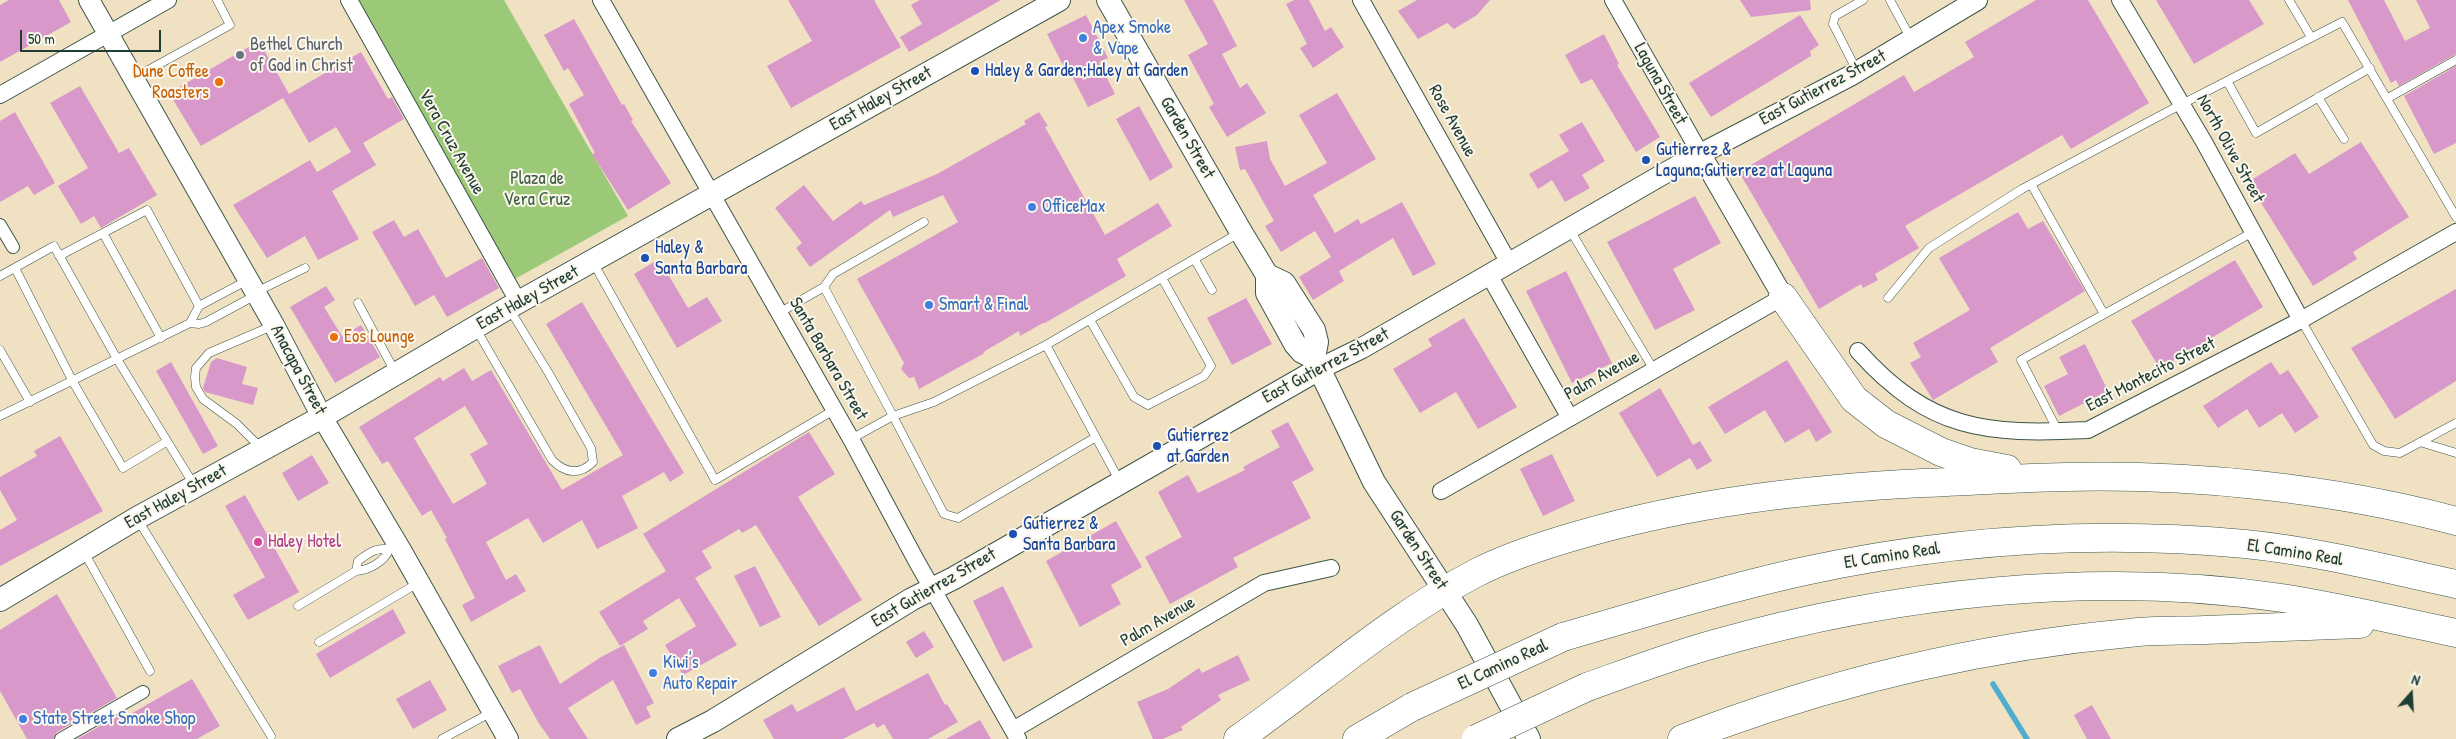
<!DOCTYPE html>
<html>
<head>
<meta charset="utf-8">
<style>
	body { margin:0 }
	#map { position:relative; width:2456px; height:739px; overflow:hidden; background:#f0e1c3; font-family:"Patrick Hand",sans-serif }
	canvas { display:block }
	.north { position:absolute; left:2386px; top:669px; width:50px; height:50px; -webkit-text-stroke:4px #fbf7ec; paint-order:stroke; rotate:19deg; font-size:14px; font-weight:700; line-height:20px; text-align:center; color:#1f3d34 }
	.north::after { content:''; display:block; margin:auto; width:18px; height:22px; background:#1f3d34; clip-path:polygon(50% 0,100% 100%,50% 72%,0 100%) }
	.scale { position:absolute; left:20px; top:30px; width:141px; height:22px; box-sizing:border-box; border:2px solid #1f3d34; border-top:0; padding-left:6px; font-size:15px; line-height:18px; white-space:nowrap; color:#1f3d34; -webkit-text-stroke:4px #fbf7ec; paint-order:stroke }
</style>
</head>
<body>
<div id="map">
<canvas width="2456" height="739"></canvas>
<div class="north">N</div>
<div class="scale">50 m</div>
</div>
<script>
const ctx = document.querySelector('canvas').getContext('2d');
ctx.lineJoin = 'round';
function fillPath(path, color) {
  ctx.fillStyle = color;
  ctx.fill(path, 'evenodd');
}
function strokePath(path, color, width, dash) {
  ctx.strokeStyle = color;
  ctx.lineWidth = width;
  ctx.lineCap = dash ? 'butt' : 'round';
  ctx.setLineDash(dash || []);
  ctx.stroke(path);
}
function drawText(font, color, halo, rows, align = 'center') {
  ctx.font = font + ' "Patrick Hand",sans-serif';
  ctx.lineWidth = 4;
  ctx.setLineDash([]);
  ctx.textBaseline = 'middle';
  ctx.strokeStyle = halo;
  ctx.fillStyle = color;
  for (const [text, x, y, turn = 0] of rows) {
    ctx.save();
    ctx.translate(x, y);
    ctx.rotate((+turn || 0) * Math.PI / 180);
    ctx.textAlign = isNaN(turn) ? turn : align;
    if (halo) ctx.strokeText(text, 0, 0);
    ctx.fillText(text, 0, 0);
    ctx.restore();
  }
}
fillPath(new Path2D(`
	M357,0H504L628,216L513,280Z`), '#9cc977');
strokePath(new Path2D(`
	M1993,684L2027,739`), '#51adcf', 5.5);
fillPath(new Path2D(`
	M9,0H59L71,22L0,62V5Z
	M788,0H874L901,47L791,108L767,66L812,41Z
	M920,0H1001L909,52L900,37L922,24L911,5Z
	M1184,0H1213L1237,46L1222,54L1240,88L1247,83L1266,113L1227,137L1209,107L1214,104L1188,55L1208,44Z
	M1294,0H1309L1325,31L1331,27L1344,47L1313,68L1300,48L1307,44L1286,4Z
	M1417,0H1490L1477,15L1454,29L1447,23L1418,39L1398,11Z
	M1740,0H1810L1811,10L1751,17Z
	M2036,0H2088L2149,103L2071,149L2062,135L1905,226L1919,248L1875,274L1878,280L1863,288L1861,284L1819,309L1739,172L1904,75L1914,92L1974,57L1965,42Z
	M2156,0H2249L2264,24L2194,64Z
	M2348,0H2384L2405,41L2430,28L2416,0H2456V54L2399,86L2396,80L2391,83Z
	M1086,15L1108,58L1099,62L1115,94L1088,107L1072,76L1069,77L1047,34Z
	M1800,15L1819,45L1810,51L1811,56L1711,117L1689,83Z
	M574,19L622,105L624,104L633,120L631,121L671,183L628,210L592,154L595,153L569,104L584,95L568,68L564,71L544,35Z
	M1604,34L1619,64L1617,65L1660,137L1636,152L1592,79L1581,84L1565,55Z
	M259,41L289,94L361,52L388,99L392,97L404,119L363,143L376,165L332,191L359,239L318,260L305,236L267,258L233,205L310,160L317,172L351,152L336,127L309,143L283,98L201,146L169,93Z
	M2456,66V143L2434,154L2404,96Z
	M80,86L119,153L129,148L157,195L101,228L94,216L81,224L58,186L88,168L50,103Z
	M1337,93L1376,159L1313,195L1335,233L1358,219L1361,224L1402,202L1436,264L1413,276L1393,238L1339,271L1344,281L1313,300L1299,277L1331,257L1315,231L1281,252L1265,226L1274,221L1245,169L1240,170L1235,147L1267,141L1270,159L1285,186L1327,163L1299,115Z
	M1139,106L1173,167L1150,181L1116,119Z
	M15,112L55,183L34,195L28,186L0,202V121Z
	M1039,112L1048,126L1045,127L1105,235L1158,203L1172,226L1117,259L1126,276L1045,323H1043L1020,336L1019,331L985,351L983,354L919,389L914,377L909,378L901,369L904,363L857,279L958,222L943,195L893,217L890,210L810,267L796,248L802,243L775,208L804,185L833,221L861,201L864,205L937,174L1026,124L1024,121Z
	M1582,122L1605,161L1582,175L1590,188L1565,202L1552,180L1538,189L1529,174L1569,151L1559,135Z
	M2361,142L2409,217L2353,252L2357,259L2313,286L2248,182L2295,153L2309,174Z
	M1695,196L1721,243L1673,269L1695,310L1655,330L1607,242Z
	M2018,212L2028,229L2043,221L2085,291L1990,348L1998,362L1933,400L1910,363L1921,357L1913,343L1970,310L1939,258Z
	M394,220L404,237L418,229L446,278L482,258L499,288L447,317L434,295L415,306L372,232Z
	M659,259L688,308L707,297L722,321L677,348L634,274Z
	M2235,260L2263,307L2160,369L2131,321Z
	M1566,271L1612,363L1572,383L1526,291Z
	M326,286L335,300L324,307L342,336L361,325L380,357L335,383L290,307Z
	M2456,289V381L2395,419L2351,348Z
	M1246,298L1272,344L1232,365L1207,318Z
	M582,302L684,473L670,482L664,472L622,496L638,528L597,549L582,520L543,543L528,518L486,542L506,580L516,574L526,591L471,622L462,605L475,598L445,539L447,538L431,510L422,516L388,461L382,464L359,427L440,377L443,381L464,368L472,381L491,370L562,490L623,455L546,324ZM465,406L488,444L470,454L487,484L453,504L414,438Z
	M1464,318L1517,407L1478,429L1456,392L1420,413L1393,369L1432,346L1428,339Z
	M2085,344L2108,391L2059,416L2044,386L2068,374L2059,357Z
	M217,358L247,367L242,384L258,388L253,405L205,392L203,388L211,362Z
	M1787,360L1832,432L1816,442L1809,429L1785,443L1765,410L1725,434L1708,407Z
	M171,362L218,446L203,454L156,371Z
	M2271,362L2280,375L2288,370L2319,417L2295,433L2282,413L2259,428L2247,409L2218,428L2203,406Z
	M1660,388L1693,445L1700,441L1712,461L1697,470L1690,458L1657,477L1619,413Z
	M1288,422L1314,470L1292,482L1311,518L1233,558L1238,567L1170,604L1145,557L1182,537L1158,492L1188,475L1198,493L1245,470L1243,467L1280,447L1271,431Z
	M809,432L835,474L798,497L862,600L819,626L756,525L742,533L739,529L702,551L712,568L695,578L737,645L683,675L665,645L696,626L679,598L643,621L648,629L620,646L599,612L666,571L643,534Z
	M60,436L103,511L0,566V530L17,520L0,490V477L37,456L34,451Z
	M1552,454L1575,501L1543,516L1520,469Z
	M312,455L329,483L298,501L282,473Z
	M245,495L299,592L248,620L233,595L265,577L225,506Z
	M1116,521L1142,567L1111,585L1121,604L1080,627L1046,561Z
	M755,566L781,617L760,627L734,576Z
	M1003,586L1033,647L1003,662L973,601Z
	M57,594L117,698L57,732L53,739H27L0,691V630Z
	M393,609L406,633L330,678L316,654Z
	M924,631L934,647L916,658L906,642Z
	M540,645L560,684L601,657L624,645L654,703L646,707L651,717L636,725L613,680L568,708L588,739H550L538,722L520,689L512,693L498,666Z
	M1238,655L1250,680L1218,695L1221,700L1181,727L1183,730L1163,739H1153L1137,702L1168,689L1199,668L1202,673Z
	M928,673L945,705L947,704L958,722L928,739H893L884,724L877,728L874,723L843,739H774L763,720L792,704L797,712L844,687L856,711Z
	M192,679L220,726L197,739H77L125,712L127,716Z
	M430,680L447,710L413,729L396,699Z
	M2092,705L2111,739H2087L2074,715Z
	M980,720L991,739H946Z`), '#d998ca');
const service = new Path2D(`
	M1890,0L1911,39
	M2289,0L2311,37
	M1857,71L1833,24L1835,16L1863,0
	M134,78L230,25L217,0
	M2227,81L2256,133L2370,68
	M2318,97L2344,139
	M2388,98L2456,60
	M2031,184L2104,314
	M1570,230L1654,370
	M103,233L161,338
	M59,256L147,210L199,306
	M1195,260L1212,290
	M594,264L715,480L834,410
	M15,268L73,382L123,468L166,442
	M0,276L54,246L117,359L194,485
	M248,280L199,306L190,323L199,324L206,322L256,295
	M824,287L893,416L851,439
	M256,292L305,268
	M1888,298L1929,248L2022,189L2182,104L2342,22L2456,217
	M358,303L395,372
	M779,313L824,287L833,274L924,222
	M1090,320L1134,397L1148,405L1204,376L1211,366L1162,278
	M2301,320L2373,445L2384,451L2400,453L2456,423
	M476,329L552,460C565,473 579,476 593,462L591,448L548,372L510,310
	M1046,345L934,402L893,416L944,514L958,518L1096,437
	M0,350L30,402
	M0,416L190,323
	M2058,431L2021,360L2253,232
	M2420,442L2456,453
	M261,448L237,424L203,399L196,387L195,377L196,368L209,353L272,326
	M1119,480L1046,345L1239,233
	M138,520L271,736
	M389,550C384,562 369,570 356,571L358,561C363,557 370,552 376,550C384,548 389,550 396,545
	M84,552L150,671
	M298,606L356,571
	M319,642L418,583
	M442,739L492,712`);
const pedestrian = new Path2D(`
	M0,225L13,247
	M61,739L143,692`);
const minor = new Path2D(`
	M349,0L519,303
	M601,0L851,439L917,562L1018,739
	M1361,0L1509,263
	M1613,0L1700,153
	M2120,0L2204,142L2301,320
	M0,95L168,0
	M1489,275L1570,418
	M1858,351C1930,431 1986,435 2088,430L2301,320L2456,232
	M1441,491L1783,297
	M1013,730L1264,583L1331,568`);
const tertiary = new Path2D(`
	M89,0L274,325L322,417L401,550L508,739
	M1700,153L1783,297
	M1319,369L1362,348L1679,165L1850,76L1977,0`);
const secondary = new Path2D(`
	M1108,0L1241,232L1267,275L1284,283L1314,330L1317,342L1314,358L1374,482L1467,625L1529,739
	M1267,275V293L1295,344L1302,352L1314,358
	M0,600L137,518L322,417L508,308L1059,0
	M678,739L713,721L912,599L954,578L1319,369`);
const motorway = new Path2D(`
	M1783,297L1854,399L1886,424L1941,452L1970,462L2007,469
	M1563,637C1642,614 1720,590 1800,572C1946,540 2097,530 2245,544C2316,551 2387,569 2456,584
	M1587,687C1629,672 1671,656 1714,644C1893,593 2096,570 2282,598C2340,607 2398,621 2456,633
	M1238,739C1317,684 1390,618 1476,573C1509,556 1544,545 1579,535C1692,502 1806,489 1923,483C1971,481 2018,478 2065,477C2193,474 2333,488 2456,521
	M1357,739L1412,707
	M1682,739C1824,684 1977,647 2129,633C2154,630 2180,631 2205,630C2256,628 2308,626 2360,624`);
strokePath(service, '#3e5649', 9);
strokePath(pedestrian, '#3e5649', 14);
strokePath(minor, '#3e5649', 18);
strokePath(tertiary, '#3e5649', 22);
strokePath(secondary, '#3e5649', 24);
strokePath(motorway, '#3e5649', 29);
strokePath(service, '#fff', 8);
strokePath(pedestrian, '#fff', 12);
strokePath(minor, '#fff', 16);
strokePath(tertiary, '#fff', 20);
strokePath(secondary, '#fff', 22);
strokePath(motorway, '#fff', 28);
const motorwayBridge = new Path2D(`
	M1412,707L1563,637
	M1476,739L1587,687`);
strokePath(motorwayBridge, '#3e5649', 29, []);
strokePath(motorwayBridge, '#fff', 28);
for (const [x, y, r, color] of [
	[1083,38,5,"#3f7fe0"],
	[240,55,5,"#6b7280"],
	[975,71,5,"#1a4fb4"],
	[219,82,5,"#e8710a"],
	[1646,160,5,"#1a4fb4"],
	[1032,207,5,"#3f7fe0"],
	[645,258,5,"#1a4fb4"],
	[929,305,5,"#3f7fe0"],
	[334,337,5,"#e8710a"],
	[1157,446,5,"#1a4fb4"],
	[1013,534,5,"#1a4fb4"],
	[258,542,5,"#d1479c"],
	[653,673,5,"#3f7fe0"],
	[23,719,5,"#3f7fe0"]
]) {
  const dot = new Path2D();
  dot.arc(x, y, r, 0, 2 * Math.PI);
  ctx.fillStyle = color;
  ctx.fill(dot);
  strokePath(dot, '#fbf7ec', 2);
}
drawText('18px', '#366cbe', '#fbf7ec', [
	["Apex Smoke",1093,28],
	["& Vape",1093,49],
	["OfficeMax",1042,207],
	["Smart & Final",939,305],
	["Kiwi's",663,663],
	["Auto Repair",663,684],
	["State Street Smoke Shop",33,719]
], 'left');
drawText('18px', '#5b616d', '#fbf7ec', [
	["Bethel Church",250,45],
	["of God in Christ",250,66]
], 'left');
drawText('18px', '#164399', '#fbf7ec', [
	["Haley & Garden;Haley at Garden",985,71],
	["Gutierrez &",1656,150],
	["Laguna;Gutierrez at Laguna",1656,171],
	["Haley &",655,248],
	["Santa Barbara",655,269],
	["Gutierrez",1167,436],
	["at Garden",1167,457],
	["Gutierrez &",1023,524],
	["Santa Barbara",1023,545]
], 'left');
drawText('18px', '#c56008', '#fbf7ec', [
	["Dune Coffee",209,72],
	["Roasters",209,93],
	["Eos Lounge",344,337,"left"]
], 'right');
drawText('18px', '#1f3d34', '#fbf7ec', [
	["Laguna Street",1660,84,61],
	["East Gutierrez Street",1823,88,-28],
	["East Haley Street",881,99,-29],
	["Rose Avenue",1452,121,61],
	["Garden Street",1187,138,60],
	["Vera Cruz Avenue",451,142,61],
	["North Olive Street",2230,149,61],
	["East Haley Street",528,298,-29],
	["Santa Barbara Street",828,359,60],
	["East Gutierrez Street",1326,366,-28],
	["Anacapa Street",298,370,62],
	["East Montecito Street",2151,375,-27],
	["Palm Avenue",1602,376,-29],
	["East Haley Street",176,497,-29],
	["Garden Street",1418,550,57],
	["El Camino Real",2295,553,9],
	["El Camino Real",1892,556,-9],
	["East Gutierrez Street",934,588,-30],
	["Palm Avenue",1158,622,-30],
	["El Camino Real",1503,665,-25]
]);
drawText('18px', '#3e6045', '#fbf7ec', [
	["Plaza de",537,179],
	["Vera Cruz",537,200]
]);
drawText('18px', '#b23c85', '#fbf7ec', [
	["Haley Hotel",268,542]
], 'left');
</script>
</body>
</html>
